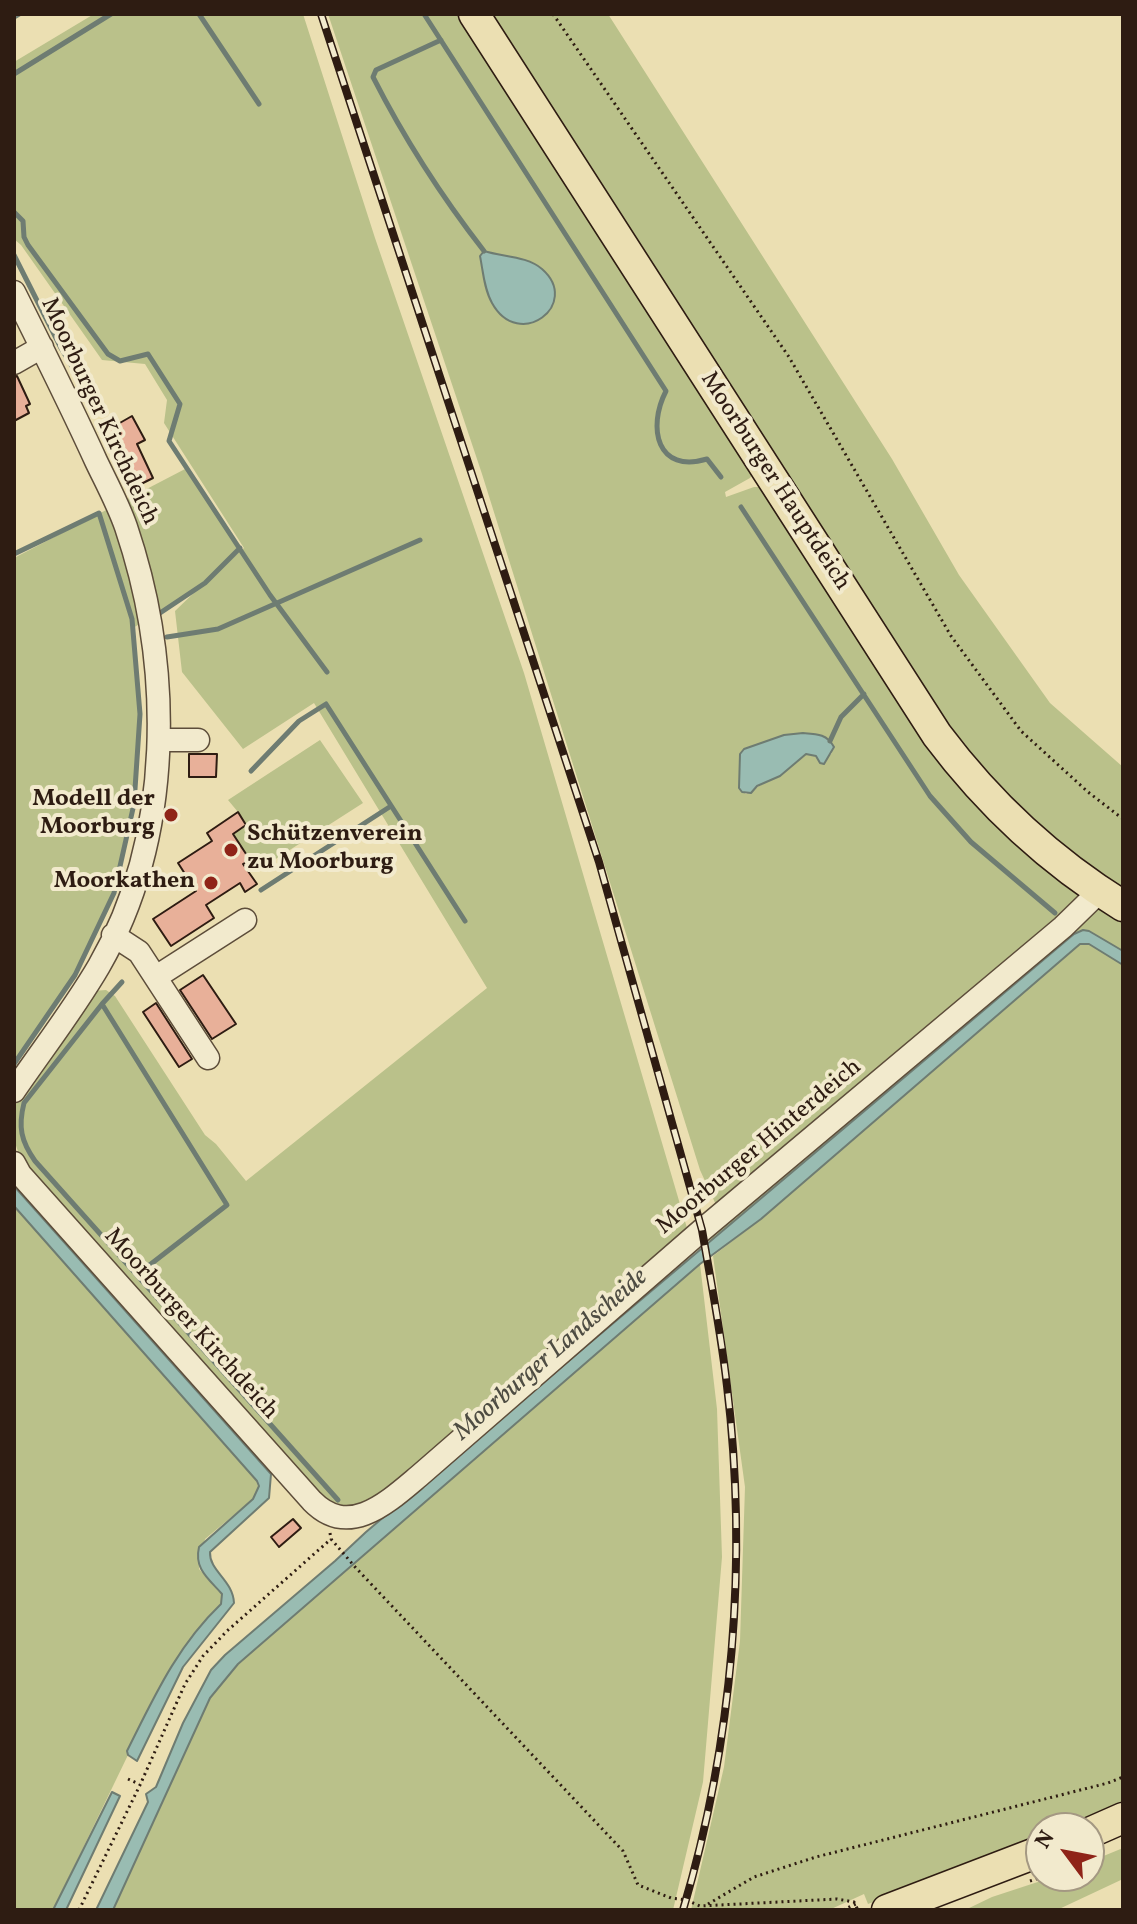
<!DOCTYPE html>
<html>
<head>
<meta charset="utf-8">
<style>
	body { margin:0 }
	#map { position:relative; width:1137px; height:1924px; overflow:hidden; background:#ebdfb2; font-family:Vollkorn,serif }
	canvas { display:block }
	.frame { position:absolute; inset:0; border:16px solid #2e1c12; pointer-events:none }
	.north { position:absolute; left:1025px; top:1812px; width:80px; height:80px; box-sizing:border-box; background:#f2eacd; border:2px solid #a49882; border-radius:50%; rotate:302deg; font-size:22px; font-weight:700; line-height:32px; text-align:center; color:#2e1c12 }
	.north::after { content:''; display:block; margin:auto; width:28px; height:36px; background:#8f2418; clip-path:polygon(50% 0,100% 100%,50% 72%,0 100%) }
</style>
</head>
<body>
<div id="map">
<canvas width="1137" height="1924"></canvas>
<div class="frame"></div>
<div class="north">N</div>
</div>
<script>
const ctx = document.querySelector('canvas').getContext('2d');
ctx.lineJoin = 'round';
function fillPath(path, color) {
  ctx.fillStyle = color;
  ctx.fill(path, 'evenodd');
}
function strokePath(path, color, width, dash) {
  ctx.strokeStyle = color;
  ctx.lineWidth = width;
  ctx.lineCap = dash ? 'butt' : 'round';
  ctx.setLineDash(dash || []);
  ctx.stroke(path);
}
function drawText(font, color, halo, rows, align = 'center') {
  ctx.font = font + ' Vollkorn,serif';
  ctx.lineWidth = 8;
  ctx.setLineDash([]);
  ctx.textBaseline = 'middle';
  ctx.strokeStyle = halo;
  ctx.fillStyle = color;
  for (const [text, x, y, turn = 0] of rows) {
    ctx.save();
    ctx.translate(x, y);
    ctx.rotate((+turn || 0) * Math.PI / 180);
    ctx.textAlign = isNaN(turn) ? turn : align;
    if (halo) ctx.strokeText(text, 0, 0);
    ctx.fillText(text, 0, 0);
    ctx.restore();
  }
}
fillPath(new Path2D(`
	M94,14H303L375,238L524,673L687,1228L374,1504C340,1508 334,1507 308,1484L28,1171C11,1143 8,1121 21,1091L93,991L106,990L115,996L205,1135L216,1144L246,1181L487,988L314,703L243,749L182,672L175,611L202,585L133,628L140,714L134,804L114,893L75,975L14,1064V558L187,468L239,547L209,579L244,548L164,423L167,400L145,364L102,360L21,245L14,239V62Z
	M328,14H463L755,471L750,478L725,492L726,497L754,487H765L938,751L1074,884L1079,895L1077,904L717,1207L700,1170L482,474ZM784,735L832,753L826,759L806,754L789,768L746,794L739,788L740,754L744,749Z
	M490,14H608L892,459L959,575L1050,703L1123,767V896L1068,859L960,751L966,745L947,723Z
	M320,740L363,803L257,871L233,834L238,812L228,800Z
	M1101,909L1123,918V951L1089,931L1074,934L710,1243L707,1235L1095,910Z
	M1080,944H1089L1123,965V1804L1068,1828H1041V1838L868,1904L864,1894L829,1910H691L724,1767L740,1641L745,1487L713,1256L761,1219Z
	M14,1206L257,1481L259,1486L253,1499L205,1539L199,1569L222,1594L221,1605L215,1611L127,1751L128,1755L53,1910H14Z
	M700,1264L717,1409L722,1557L703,1782L673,1910H113L210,1698L238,1664Z
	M1123,1848V1879L1057,1910H965L992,1897L1056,1876H1089V1862Z`), '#bac18a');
const water = new Path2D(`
	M484,251C503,257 527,256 542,269C582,304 519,352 492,303C484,289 483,271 480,256Z
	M803,733C817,734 827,734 834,747L824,764L820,763L816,756L806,754L780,776L757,786L751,793L742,792L739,788L740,754L744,749L784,735Z
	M1083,930L1089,931L1123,951V965L1089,944H1080L761,1219L700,1264L238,1664L210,1698L113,1910H96L148,1802L146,1794L156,1787L183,1723L211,1670L225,1655L335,1561L366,1532L1074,934Z
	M14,1186L271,1474L269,1498L210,1552C209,1571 233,1580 234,1603L183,1667L137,1761L128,1755L127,1751C154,1697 177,1646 221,1604L222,1594C208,1578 194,1569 199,1547L253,1499L259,1486L257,1481L14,1206Z
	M112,1792L120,1796L66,1910H53Z`);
fillPath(water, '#99bcb2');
strokePath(water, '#6e7c72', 2);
strokePath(new Path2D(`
	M199,14L259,104
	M424,14L666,391C647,428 657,474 707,459L721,477
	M14,17L19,14
	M441,40L376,70L373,77C404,138 442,197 484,251
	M14,74L111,14
	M14,212L23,221L24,237L28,245L108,354L120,361L148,354L180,404L169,441L270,595L327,672
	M14,255L61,348L82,383
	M741,507L930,796L971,842L1055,913
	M14,554L99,513L132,619L140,714L134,804L114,893L75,975L14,1064
	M160,613L205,583L240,548
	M167,637L218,629L420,540
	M830,741L841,717L864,694
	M251,771L299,721L326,704L465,921
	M261,890L391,806
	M102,1004L122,982
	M138,1274L227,1205L102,1004L24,1103C18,1127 21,1141 35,1161L338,1500`), '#6e7c72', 5);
const building = new Path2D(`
	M17,376L30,404L26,406L29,413L14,421V377Z
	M132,416L145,440L137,444L153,478L133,488L104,432Z
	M189,754H217L216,777H189Z
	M238,812L246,825L233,834L250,860L243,864L257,884L245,892L240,883L206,905L214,918L171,946L153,919L196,891L178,863L212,841L207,833Z
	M203,975L236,1024L212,1039L180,990Z
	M156,1003L192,1059L179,1067L143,1012Z
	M293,1519L301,1528L279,1547L271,1537Z`);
fillPath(building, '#e8b099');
strokePath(building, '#2e1c12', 2);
const minor = new Path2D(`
	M14,292C42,348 70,404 96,461C106,482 118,504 126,527C173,666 174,836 99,966C74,1009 42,1050 14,1091
	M14,363L42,347
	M159,740H198
	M113,935L139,952L208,1058
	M156,977L245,920
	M14,1163L20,1174L312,1501C349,1539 388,1502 419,1476L702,1230L1063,927L1100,891`);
const major = new Path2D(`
	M474,14L937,735C988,803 1050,861 1123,906
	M1089,1833L1123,1818
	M887,1910L1041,1851`);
strokePath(minor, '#5d4d3a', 25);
strokePath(major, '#2e1c12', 33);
strokePath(new Path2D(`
	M553,14L789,357L951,636L1021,731L1088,792L1123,819
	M330,1533L331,1539L356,1568L623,1851L638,1885L671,1898L686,1900L700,1906L837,1899L854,1902L858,1910
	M128,1779L139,1784
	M1030,1881L1045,1876
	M708,1904L754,1877L816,1857L1108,1783L1123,1777
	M79,1910L140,1785L185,1684L203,1656L227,1631L331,1539
	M843,1910L856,1904`), '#2e1c12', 3, [2, 4]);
strokePath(minor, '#f2eacd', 22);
strokePath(major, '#ebdfb2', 30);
const rail = new Path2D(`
	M321,14L599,862L702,1230C711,1282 721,1333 727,1386C748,1560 733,1742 683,1910`);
strokePath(rail, '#2e1c12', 8);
strokePath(rail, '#f2eacd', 5, [15]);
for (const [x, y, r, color] of [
	[171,815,8,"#8f2418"],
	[231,850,8,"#8f2418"],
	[211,883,8,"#8f2418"]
]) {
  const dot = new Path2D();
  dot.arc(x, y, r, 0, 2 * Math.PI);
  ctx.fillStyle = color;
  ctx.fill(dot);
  strokePath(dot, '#f2eacd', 3);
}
drawText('24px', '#2e1c12', '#f2eacd', [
	["Moorburger Kirchdeich",98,412,65],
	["Moorburger Hauptdeich",774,482,57],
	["Moorburger Hinterdeich",760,1148,-40],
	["Moorburger Kirchdeich",190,1325,48]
]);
drawText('bold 24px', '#2e1c12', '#f2eacd', [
	["Modell der",155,801],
	["Moorburg",155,829],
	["Schützenverein",247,836,"left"],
	["zu Moorburg",247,864,"left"],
	["Moorkathen",195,883]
], 'right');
drawText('italic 26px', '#4e4c42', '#f2eacd', [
	["Moorburger Landscheide",552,1356,-41]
]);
</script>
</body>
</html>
